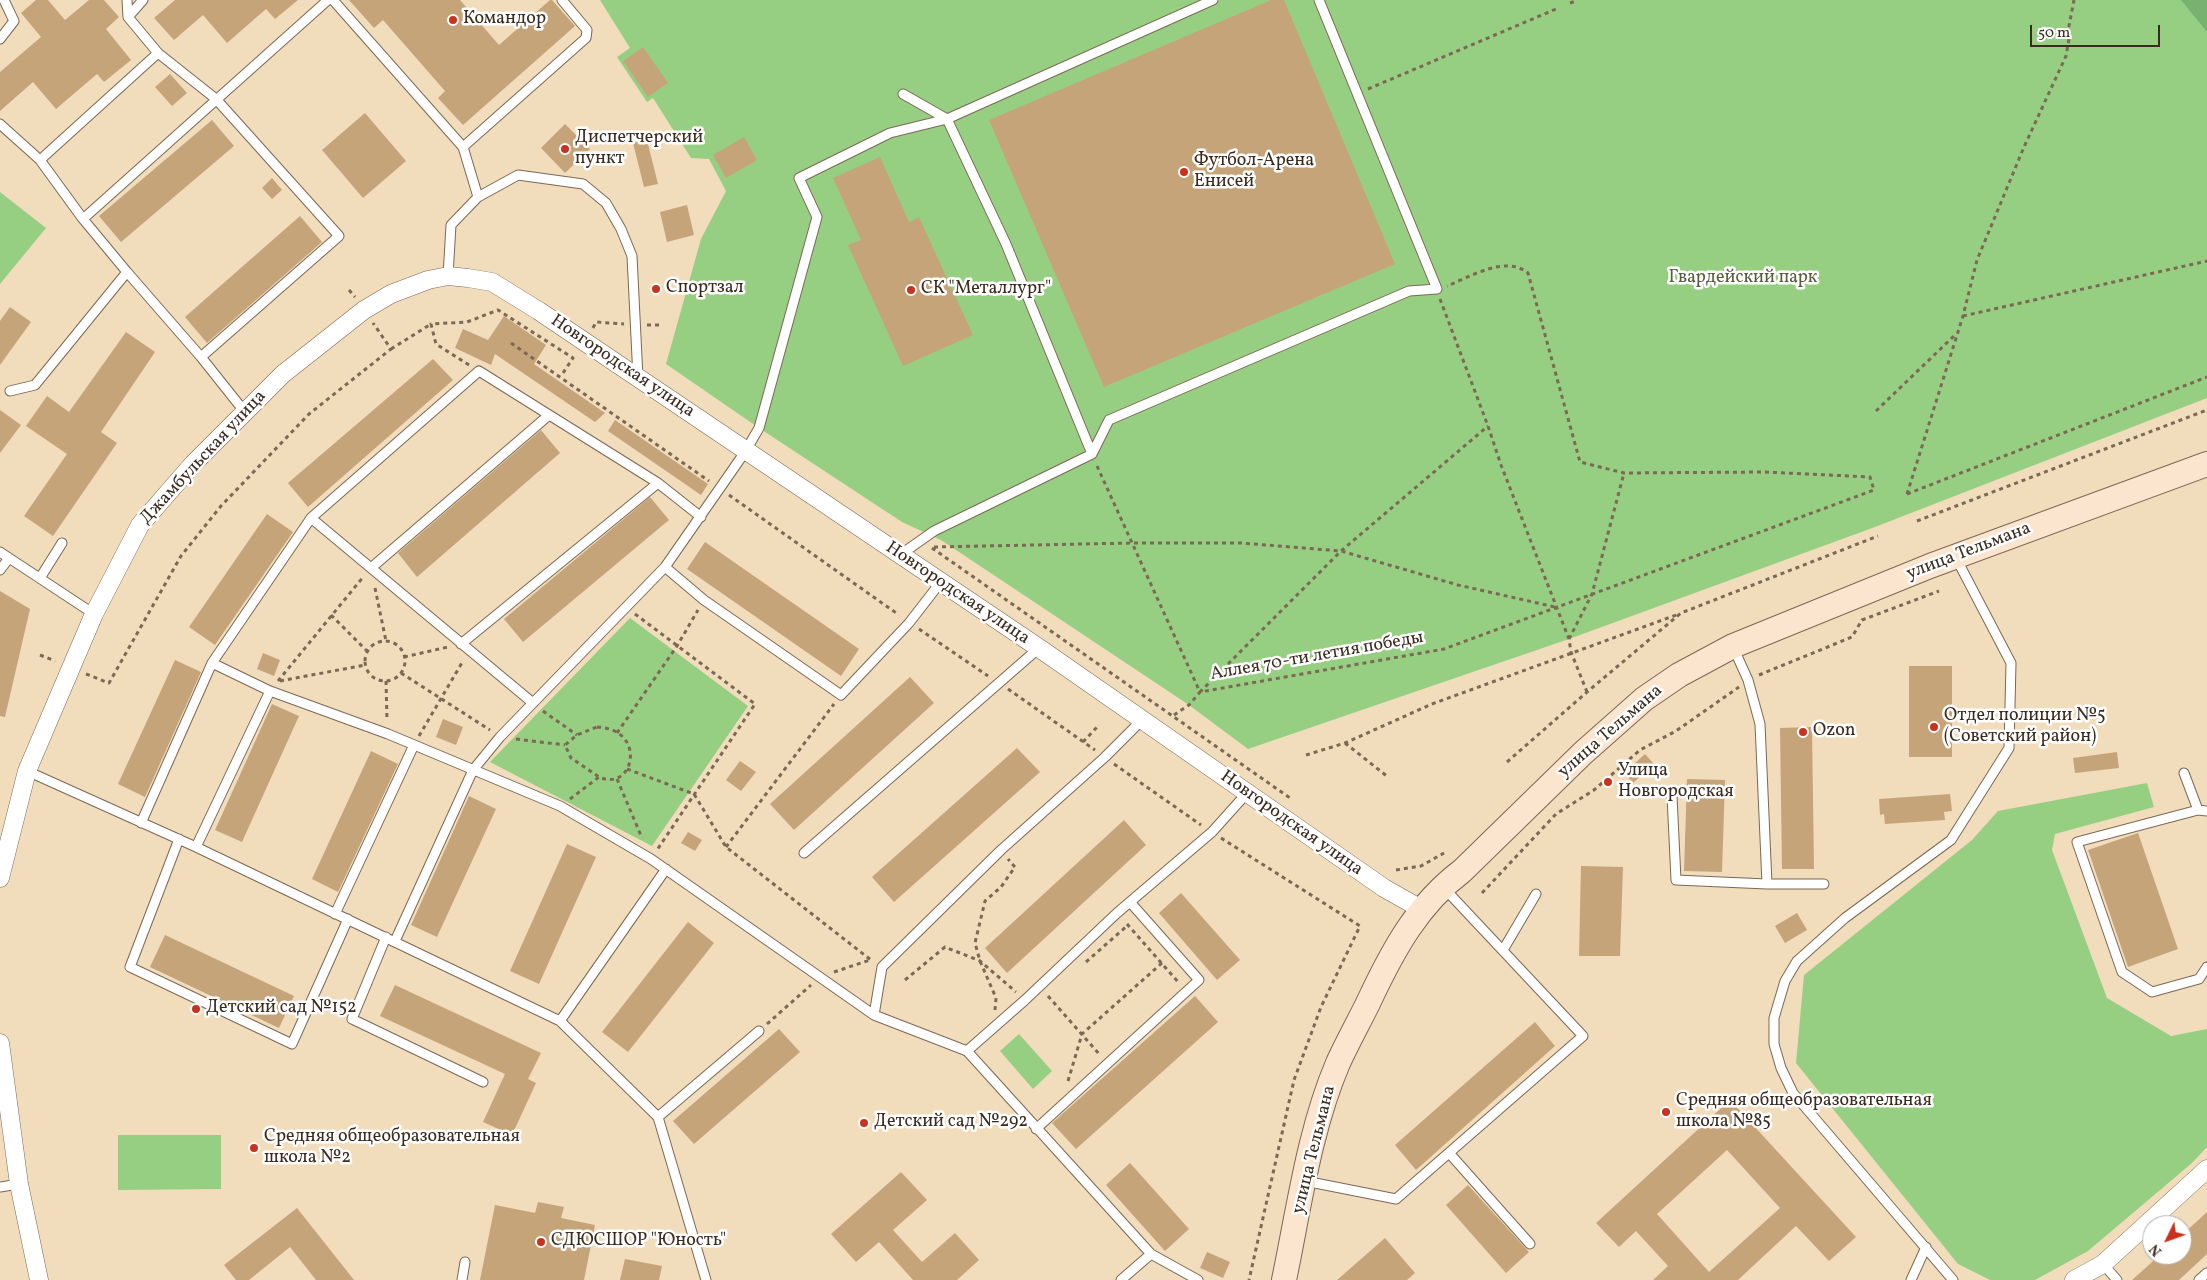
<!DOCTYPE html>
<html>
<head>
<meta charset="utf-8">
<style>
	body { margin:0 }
	#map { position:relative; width:2207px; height:1280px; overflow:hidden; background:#f1dcbc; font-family:Vollkorn,serif }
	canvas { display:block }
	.north { position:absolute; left:2142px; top:1215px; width:50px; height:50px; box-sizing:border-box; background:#fff; border:1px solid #b1aaa5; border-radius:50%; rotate:228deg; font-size:14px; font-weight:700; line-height:20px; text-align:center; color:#3b2a1e }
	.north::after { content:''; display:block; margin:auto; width:18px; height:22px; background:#c8321e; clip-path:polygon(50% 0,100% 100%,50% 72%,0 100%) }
	.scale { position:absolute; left:2030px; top:25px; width:130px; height:22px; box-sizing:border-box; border:2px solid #3b2a1e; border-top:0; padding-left:6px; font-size:15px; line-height:18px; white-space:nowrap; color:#3b2a1e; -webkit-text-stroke:4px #fff; paint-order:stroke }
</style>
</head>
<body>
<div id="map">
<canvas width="2207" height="1280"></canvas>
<div class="north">N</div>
<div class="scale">50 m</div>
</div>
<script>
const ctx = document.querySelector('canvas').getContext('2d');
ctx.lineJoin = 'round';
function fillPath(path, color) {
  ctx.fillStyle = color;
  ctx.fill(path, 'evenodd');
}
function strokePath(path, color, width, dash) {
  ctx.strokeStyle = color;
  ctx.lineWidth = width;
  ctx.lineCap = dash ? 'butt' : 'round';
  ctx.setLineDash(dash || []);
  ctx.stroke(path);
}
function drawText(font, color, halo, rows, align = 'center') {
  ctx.font = font + ' Vollkorn,serif';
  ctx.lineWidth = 5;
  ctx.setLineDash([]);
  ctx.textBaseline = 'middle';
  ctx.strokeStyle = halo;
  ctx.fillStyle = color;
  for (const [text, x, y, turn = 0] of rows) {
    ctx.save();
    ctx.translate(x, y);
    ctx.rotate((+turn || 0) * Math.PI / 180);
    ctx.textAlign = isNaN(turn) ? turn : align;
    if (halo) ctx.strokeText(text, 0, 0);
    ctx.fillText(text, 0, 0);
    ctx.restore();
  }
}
fillPath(new Path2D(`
	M600,0H2207V398L1875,527L1569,639L1248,749L1189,705L941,540L902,522L759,428L666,364L701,239L726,191L709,159L691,158L653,98L647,102L617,57L630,48Z
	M0,192L46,228L0,284Z
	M630,618L748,706L652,846L490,762Z
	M2147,783L2154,807L2055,834L2052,850L2107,998L2171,1036L2207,1029V1147L2192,1163L2088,1251L2035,1280H1990L1958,1264L1796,1063L1804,975L1972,840L1998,811Z
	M1019,1034L1052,1071L1033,1089L1000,1051Z
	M118,1135H221V1189L118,1190Z`), '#97cf82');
fillPath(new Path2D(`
	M2181,0H2207V32Z`), '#79b270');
fillPath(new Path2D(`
	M36,0H48L65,20L89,0H104L119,17L106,29L131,60L104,82L97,74L56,109L33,82L0,111V72L41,37L21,13Z
	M175,0H298L275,19L266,9L227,43L203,15L174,40L154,18Z
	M349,0H460L499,45L550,0H552L575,26L463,125L438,98L445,91L383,20L374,28Z
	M1271,0H1284L1395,264L1104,387L989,120Z
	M643,47L668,83L648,97L623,61Z
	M170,74L187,93L172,106L155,87Z
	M365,113L406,161L363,198L322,150Z
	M212,120L234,146L121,242L99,216Z
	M565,124L590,149L565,173L541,148Z
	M744,137L757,160L726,178L713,155Z
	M647,140L658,184L644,187L633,143Z
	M880,157L909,222L919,217L973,335L903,366L848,245L861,240L833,178Z
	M272,178L282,190L272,199L262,188Z
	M687,205L694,235L667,242L660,212Z
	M300,216L322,242L207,343L185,317Z
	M10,307L31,322L0,365V321Z
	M504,316L546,345L534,364L605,413L595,422L495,354L491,365L455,348L463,329L488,340Z
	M126,332L155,352L101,432L117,443L53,536L24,516L67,454L26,426L47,396L69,412Z
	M433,359L453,380L308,507L288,483Z
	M0,410L21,425L0,453Z
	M615,420L708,484L701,495L608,431Z
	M541,430L560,453L417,577L398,553Z
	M650,497L669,520L523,642L504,619Z
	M267,514L293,532L215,645L189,627Z
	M705,542L859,649L841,676L687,569Z
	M0,591L30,609L5,717L0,716Z
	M263,653L280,660L274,676L257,669Z
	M175,660L201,672L145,797L118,784Z
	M1909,666H1952V757H1909Z
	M910,677L934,703L794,830L770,804Z
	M272,704L299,716L242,842L215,830Z
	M443,719L463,727L456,745L436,737Z
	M1812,727L1814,869H1782L1780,728Z
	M1017,748L1040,772L894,902L872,877Z
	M371,751L398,764L338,892L312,879Z
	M2117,752L2119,768L2075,773L2073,758Z
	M1645,754L1654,764L1633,783L1624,773Z
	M740,761L756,772L741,791L726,780Z
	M1687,779L1725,780L1722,872L1684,871Z
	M1950,794L1952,811L1944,812L1945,820L1885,824L1884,814L1880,815L1879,799Z
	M469,796L496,809L437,937L411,925Z
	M1124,820L1146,845L1007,973L985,948Z
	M688,832L702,840L695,851L681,843Z
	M2138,833L2178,949L2128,967L2088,850Z
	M567,844L596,857L539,984L510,971Z
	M1581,866L1623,867L1620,956H1579Z
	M1181,893L1240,960L1217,980L1159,913Z
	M1797,913L1807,930L1785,943L1775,926Z
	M688,922L714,943L628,1052L602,1032Z
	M165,935L294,996L279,1028L150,967Z
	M395,985L541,1053L528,1079L536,1083L512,1135L483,1122L505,1074L380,1016Z
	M1195,996L1218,1022L1076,1149L1052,1123Z
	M1535,1022L1555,1046L1416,1170L1395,1145Z
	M779,1029L800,1052L694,1144L673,1121Z
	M1730,1100L1856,1237L1829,1261L1796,1226L1738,1280H1653L1668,1266L1636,1231L1619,1247L1596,1223ZM1727,1150L1780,1208L1709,1272L1657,1214Z
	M1130,1163L1189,1229L1165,1251L1106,1185Z
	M901,1172L927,1200L893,1230L922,1262L955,1233L979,1260L957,1280H913L879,1242L856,1262L831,1234Z
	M1468,1185L1529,1252L1506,1273L1446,1205Z
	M538,1202L564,1207L561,1218L595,1225L584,1280H480L495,1205L535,1213Z
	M297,1208L354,1280H316L290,1247L249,1280H236L224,1265Z
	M2207,1212V1254L2179,1280H2132L2160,1255H2182V1235Z
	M1385,1238L1415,1273L1407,1280H1337Z
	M1207,1252L1230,1262L1223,1278L1200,1268Z
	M625,1259L662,1266L659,1280H620Z`), '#c6a47a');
const service = new Path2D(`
	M127,0L128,17L158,53L216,99L339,236L201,357
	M333,0L463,147
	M128,17L143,0
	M0,39L14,21L4,0
	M903,94L947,119L1006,244L1092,454
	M0,124L40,160L83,219L127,272L201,357L244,411
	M40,160L158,53
	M478,197L463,147L586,38L587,30L562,0
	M83,219L328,0
	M448,276L451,225L478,197L518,175L583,184L606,203L621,229L632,256L638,378
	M10,391L35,385L127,272
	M311,518L533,703
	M0,552L94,614
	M900,555L934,531L1092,454L1109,420L1409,291L1437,289L1319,0
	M665,567L704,600L841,695L909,623L940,583
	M371,568L549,415
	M0,570L9,558
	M40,578L62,543
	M461,644L658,483
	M1733,647L1748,680L1760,724L1767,884H1824
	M212,663L270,691L388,734L560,806L651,859L874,1015L967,1051L1151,1254L1198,1280
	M27,771L196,847L560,1021L658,1117L706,1280
	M2184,773L2198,810
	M1672,796L1676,880L1767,884
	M2207,811L2198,810L2077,842L2122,972L2152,992L2199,979L2207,967
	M141,823L212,663L311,518L479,371L658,483L701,517
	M179,839L130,967L292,1044L348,919
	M196,847L270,691
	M804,853L1039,648
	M335,914L414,745
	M386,937L352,1019L483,1082
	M395,941L473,770L500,737L665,567L745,452L759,428L817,217L799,178L890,133L947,119L1213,0
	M1503,950L1536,894
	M874,1015L882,967L1001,850L1105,757L1141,721
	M560,1021L666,869
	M967,1051L1025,1000L1117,913L1212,832L1247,793
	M658,1117L759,1031
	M1036,1129L1199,980L1130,902
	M1450,1154L1530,1244
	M1305,1181L1396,1199L1583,1036L1444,888
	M0,1187L19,1184
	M2103,1264L2117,1280
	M462,1280L465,1262
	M1121,1280L1151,1254
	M1911,1280L1926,1247
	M1953,1280L1793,1093L1781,1068L1774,1044V1018L1785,981L1797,961L1845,918L1951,840L2009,748L2011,663L1956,558
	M2199,1280L2207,1273`);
const minor = new Path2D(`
	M0,878L27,771L94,614L140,525L193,464L283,374L364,310L391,294L428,280L448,276L468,278L492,282L539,311L1039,648L1384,888L1421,909
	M0,1043L19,1184L39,1280
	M2074,1280L2103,1264L2207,1169`);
const secondary = new Path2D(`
	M1284,1280C1299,1208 1309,1131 1338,1063C1348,1041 1360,1020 1370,999C1393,950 1418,904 1462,871L1583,753L1644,699L1679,675L1733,646L1930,566L2207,464`);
strokePath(service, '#7b6855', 11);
strokePath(minor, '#7b6855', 19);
strokePath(secondary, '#7b6855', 26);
strokePath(new Path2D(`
	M1570,3L1576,1
	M1368,89L1556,9
	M349,290L355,297
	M1440,299L1488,426L1501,465L1569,639L1571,652L1587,692
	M1963,316L2207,261
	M647,325H659
	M593,328L596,322L624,324
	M511,343L709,481
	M391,349L431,324
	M469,365L436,344L431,324L467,322L498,310L573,358L561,376
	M1876,411L1956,334
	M1097,466L1200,692L1341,551L1488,426
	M1907,494L1963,316L1977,260L2024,147L2066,56L2069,39V26L2074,0
	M1907,494L2207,377
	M729,495L899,615
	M1917,521L2207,410
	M934,547L1133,543H1241L1341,551L1458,585L1555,607
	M932,548L1290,798
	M375,588L386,641
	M635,614L755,704L657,850
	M331,615L367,651
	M919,629L988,676
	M1569,639L1592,594L1624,473
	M365 661a20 20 0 1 1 40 0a20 20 0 1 1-40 0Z
	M40,655L55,661
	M404,657L448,647
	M401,673L490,730
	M86,674L109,683L181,556L221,506L309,414L391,349L373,323
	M1759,675L1852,637L1862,620L1939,591
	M278,681L364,576
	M280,681L365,665
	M386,681L387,720
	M1008,689L1095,750
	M543,711L577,735
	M1174,715L1189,705L1200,692L1444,649L1874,490L1870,477L1765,472L1624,473L1580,462L1528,273C1505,255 1472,276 1447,286
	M597,727C648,729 634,793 599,777L571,758L565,745L577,735Z
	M617,733L677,646L698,610
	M419,736L463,661
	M516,739L565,745
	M1083,742L1098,726
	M1345,743L1388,777
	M1306,755L1345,743L1432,704L1679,614
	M1507,762L1587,692L1681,613L1878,536
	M1114,764L1201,825
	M627,769L694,794L726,847L871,960
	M617,779L642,838
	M570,799L599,777
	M1221,838L1360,926L1321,1007L1294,1080L1249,1280
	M726,847L834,704
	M1396,870L1421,866L1444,853
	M1482,893L1556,814L1594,790L1640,750L1676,731L1739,687
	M1127,924L1179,983
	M1086,962L1128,925
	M834,972L870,960
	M905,980L945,947L980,961L1016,992
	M1048,996L1100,1055
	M995,1010L996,998L980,961L975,943L985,901L1001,887L1015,867L1008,859
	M767,1024L811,985
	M1068,1081L1082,1034L1162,963`), '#7b6855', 3, [4, 4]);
strokePath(service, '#fff', 9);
strokePath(minor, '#fff', 18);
strokePath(secondary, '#fbe5cf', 24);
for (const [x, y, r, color] of [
	[453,20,5,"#c8321e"],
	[565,149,5,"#c8321e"],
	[1184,172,5,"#c8321e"],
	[656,289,5,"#c8321e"],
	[911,290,5,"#c8321e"],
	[1934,727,5,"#c8321e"],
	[1803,732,5,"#c8321e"],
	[1608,782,5,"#c8321e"],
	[196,1009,5,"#c8321e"],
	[1666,1112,5,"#c8321e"],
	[864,1123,5,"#c8321e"],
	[254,1148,5,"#c8321e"],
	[541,1242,5,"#c8321e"]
]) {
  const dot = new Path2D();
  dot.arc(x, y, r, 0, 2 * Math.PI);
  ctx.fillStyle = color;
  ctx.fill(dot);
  strokePath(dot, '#fff', 2);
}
drawText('18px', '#3b2a1e', '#fff', [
	["Командор",463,20],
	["Диспетчерский",575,139],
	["пункт",575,160],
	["Футбол-Арена",1194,162],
	["Енисей",1194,183],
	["Спортзал",666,289],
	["СК \"Металлург\"",921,290],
	["Отдел полиции №5",1944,717],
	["(Советский район)",1944,738],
	["Ozon",1813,732],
	["Улица",1618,772],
	["Новгородская",1618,793],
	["Детский сад №152",206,1009],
	["Средняя общеобразовательная",1676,1102],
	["школа №85",1676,1123],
	["Детский сад №292",874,1123],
	["Средняя общеобразовательная",264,1138],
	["школа №2",264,1159],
	["СДЮСШОР \"Юность\"",551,1242]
], 'left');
drawText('18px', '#575c3c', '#fff', [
	["Гвардейский парк",1743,279]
]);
drawText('18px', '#3b2a1e', '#fff', [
	["Новгородская улица",622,367,34],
	["Джамбульская улица",204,458,-47],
	["улица Тельмана",1969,552,-21],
	["Новгородская улица",957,594,34],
	["Аллея 70-ти летия победы",1317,657,-10],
	["улица Тельмана",1611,732,-41],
	["Новгородская улица",1291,824,35],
	["улица Тельмана",1315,1150,-76]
]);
</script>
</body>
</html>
